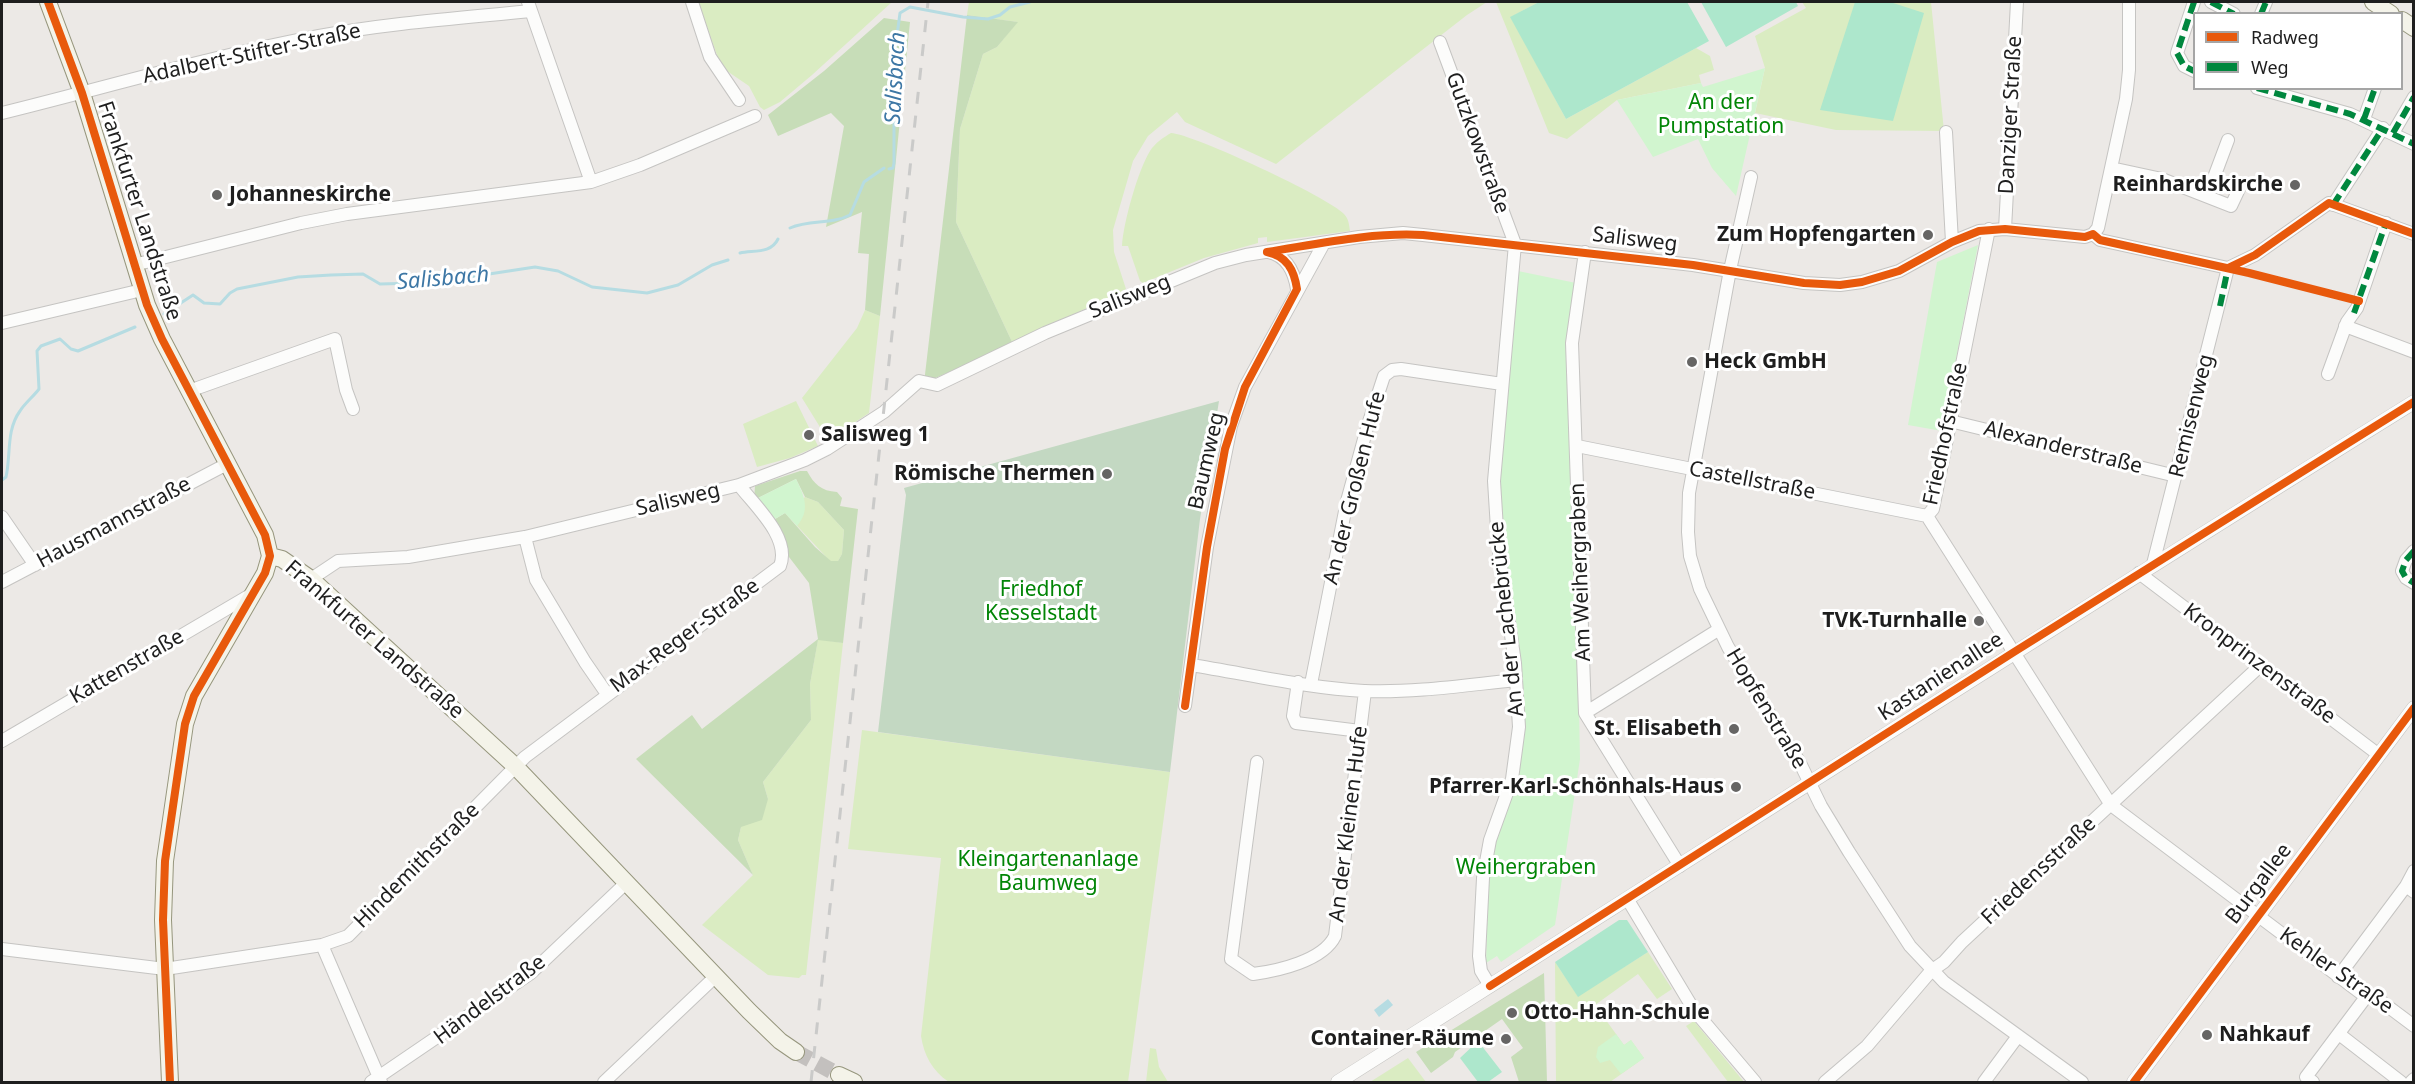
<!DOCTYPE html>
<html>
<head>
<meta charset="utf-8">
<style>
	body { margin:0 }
	#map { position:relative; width:2415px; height:1084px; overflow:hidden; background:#ece9e6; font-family:"Noto Sans",sans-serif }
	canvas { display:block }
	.frame { position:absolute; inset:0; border:3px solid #1e1e1e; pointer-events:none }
	.legend { position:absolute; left:2193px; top:12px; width:210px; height:78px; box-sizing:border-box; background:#fff; border:2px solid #a5a5a5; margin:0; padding:8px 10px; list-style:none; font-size:18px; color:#1e1e1e }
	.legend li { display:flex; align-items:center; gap:12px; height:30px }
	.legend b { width:30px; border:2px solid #a5a5a5 }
</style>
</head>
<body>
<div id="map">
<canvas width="2415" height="1084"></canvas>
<div class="frame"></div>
<ul class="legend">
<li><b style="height:8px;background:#e8590c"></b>Radweg</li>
<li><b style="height:8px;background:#00873e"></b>Weg</li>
</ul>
</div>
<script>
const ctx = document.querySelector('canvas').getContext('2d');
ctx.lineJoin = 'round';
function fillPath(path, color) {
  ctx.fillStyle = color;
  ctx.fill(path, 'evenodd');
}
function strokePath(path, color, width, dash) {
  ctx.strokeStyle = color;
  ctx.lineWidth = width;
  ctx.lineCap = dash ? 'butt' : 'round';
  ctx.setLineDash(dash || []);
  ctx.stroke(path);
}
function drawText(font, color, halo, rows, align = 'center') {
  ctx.font = font + ' "Noto Sans",sans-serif';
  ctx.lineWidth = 6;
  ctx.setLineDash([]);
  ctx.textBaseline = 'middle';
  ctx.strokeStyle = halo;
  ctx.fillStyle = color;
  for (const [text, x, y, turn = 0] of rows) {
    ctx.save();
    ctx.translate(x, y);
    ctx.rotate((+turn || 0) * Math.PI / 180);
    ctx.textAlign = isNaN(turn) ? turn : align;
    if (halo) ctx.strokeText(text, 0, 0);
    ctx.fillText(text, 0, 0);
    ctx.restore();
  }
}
fillPath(new Path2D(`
	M698,2H892L812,75L780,102L764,110L760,107L749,86L727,71L718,58Z
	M969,2H1487L1467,15L1276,164L1185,122L1177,112L1148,136L1133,161L1113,230L1114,252L1126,289L1013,344L956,222L960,129L983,54L997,47L1017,22L967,15Z
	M1496,2H1539L1511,17L1566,119L1696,48L1710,56L1714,70L1699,75L1701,83L1617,100L1567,139L1549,133Z
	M1802,2H1931L1944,131L1836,130L1755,113L1765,68L1755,36L1806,8Z
	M1171,133C1193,134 1330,198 1344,214C1349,219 1349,225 1350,231L1267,242V237L1258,238V243L1204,258L1143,283L1140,281L1128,246H1122C1123,224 1138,170 1150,151C1155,143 1164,137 1171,133Z
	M865,310L880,316L869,413L828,440L802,398L857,328Z
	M796,401L818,446L790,458L757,467L743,424Z
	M805,497L818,502L844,530L842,554L838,561H830L785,513Z
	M818,639L843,643L806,975H802L799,978L768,975L702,925L753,875L738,840L741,827L768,799L763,782L811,720L810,684Z
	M862,730L1170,772L1128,1082H949C932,1071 924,1055 921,1036L941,858L848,849Z
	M1648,952L1672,989L1657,999L1638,974L1595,1005L1624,1045L1631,1040L1644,1058L1610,1082H1556L1555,962L1578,996Z
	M1694,1021L1744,1082H1728L1686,1026Z
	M1150,1048L1156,1049L1159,1067L1168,1082H1146Z
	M1408,1058L1426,1082H1370Z`), '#daecc2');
fillPath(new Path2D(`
	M967,15L1018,22L997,47L983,54L960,129L956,222L1013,344L924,383Z
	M884,18L910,22L880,316L865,310L869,254L858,253L862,212L826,227L844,126L831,113L778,136L768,115L824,71Z
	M800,471H807C814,484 821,491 837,492L842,498L840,506L858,509L843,643L818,640L810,684L811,720L763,782L768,799L762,820L741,827L738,840L753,875L636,759L692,715L702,729L818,639L809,583L789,557L786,545L770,522L785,513L815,547L831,561H838L842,554L844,530L818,502L805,497L796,479L754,500L755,486Z
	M1544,973L1547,1082H1519L1511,1057L1523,1048L1502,1019L1455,1052L1453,1057L1431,1073L1416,1052Z`), '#c7ddb8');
fillPath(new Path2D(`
	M1219,401L1200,519L1170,772L878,732L906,495L904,488Z`), '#c3d8c2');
fillPath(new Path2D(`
	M1765,68L1736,196L1712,168L1698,139L1653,157L1617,100L1701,83L1703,87Z
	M1978,245L1942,431L1908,425L1937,262Z
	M1518,271L1576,283L1577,603L1580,759L1555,925L1501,962L1497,956L1486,963L1489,861L1520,749L1499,474Z
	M796,479C804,495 811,510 797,526L785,513L770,522L754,500Z
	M1616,1034L1624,1045L1631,1040L1644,1058L1621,1074L1610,1060L1600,1063L1596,1057L1598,1047Z`), '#d1f5cf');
fillPath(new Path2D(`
	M1539,2H1687L1709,41L1566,119L1510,17Z
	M1701,2H1796L1798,6L1726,47Z
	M1855,2H1890L1924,13L1893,121L1820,110Z
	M1619,920H1627L1648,952L1578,997L1555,962Z
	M1478,1041L1502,1072L1488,1082H1478L1460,1058Z`), '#ade7cc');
fillPath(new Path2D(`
	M1388,999L1393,1005L1379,1017L1374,1010Z`), '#b6dce2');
strokePath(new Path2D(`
	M889,169L893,168L894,163V58L900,13L910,7L963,17L988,19L1000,15L1010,7L1030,2
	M790,228C810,219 831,225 850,215L864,182L884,168
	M740,253C753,250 771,254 778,239
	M164,314L193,295L204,303L220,304L230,293L237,289L298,277L331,275L363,274L380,284L456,282L476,276L535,267L558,271L592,287L647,293L678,285L712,265L728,260
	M2,480L6,477C11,455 6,430 20,411C25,403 33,397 39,389L37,351L41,346L60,339L71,349L78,351L135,327`), '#b6dce2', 3);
strokePath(new Path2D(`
	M796,1052L839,1075`), '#c3c0be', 16, [16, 8]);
const minor = new Path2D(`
	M528,2L591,182
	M692,2L710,57L739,100
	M2194,2L2177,53L2184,66L2194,71
	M2211,2L2234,14
	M2261,14L2266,2
	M1440,42L1515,244L1494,481L1498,545L1515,663L1519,727L1512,779L1490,840L1483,878L1479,956L1481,971L1490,986
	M2257,88L2350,114L2414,144
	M2,113C107,87 212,56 319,36C389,23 461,18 531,11
	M2364,119L2375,88
	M1946,132L1952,242
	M2393,133L2414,97
	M2111,168L2162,179L2231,206L2239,189L2213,180L2207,196
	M1751,177L1730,270L1689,493L1688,532L1690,556L1700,589L1728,647L1800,763L1821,806L1849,852L1910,946L1944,982L2082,1082
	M2213,180L2228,140
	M2333,205L2383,128
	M1989,229L1933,509L1927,516L2111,805L2366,997L2374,996L2414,1026
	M2005,229L2017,2
	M2093,234L2100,240L2228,268L2255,255L2329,203L2414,234
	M2093,234L2098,228L2126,99L2129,70V2
	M1268,252C1287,256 1294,271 1297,289
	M1585,252L1572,343L1585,713L1680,866
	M134,265L301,223L347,214L591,182L640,165L755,116
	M2,323L142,290
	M2345,326L2414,352
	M2328,374L2347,322L2357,308L2386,223
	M189,391L335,339L346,390L353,409
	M1950,421L2176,476
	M1577,446L1927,516
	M2,517L35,565
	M525,537L536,580L585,662L607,694
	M2414,551L2406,560L2402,571L2406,578L2414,583
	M2153,564L2228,268
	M2139,573L2379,755
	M311,579L338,561L408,557L525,537L739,485L805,460L827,449L884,412L919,381L937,385L1045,333L1215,263L1246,255L1359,237L1403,233L1423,235L1693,265L1804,283L1840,285L1862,282L1899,271L1952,242L1979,231L2005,229L2085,237L2093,234
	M2,582L227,464
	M1191,665C1248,674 1307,688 1364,691C1415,693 1466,685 1516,680
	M1298,682L1293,716L1296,723L1360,731
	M1311,684L1347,501L1367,428L1384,376L1392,370L1401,369L1502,384
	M1185,706L1207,547L1231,426L1245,387L1324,243
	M1585,713L1718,630
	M2,741L252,594
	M1257,762L1231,959L1253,974C1277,971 1323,961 1335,936L1365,691
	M2406,886L2414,871
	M1628,900L1694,1010L1755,1082
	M322,945L381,1082
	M2,949L165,969L322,945L348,936L525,757L780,566C791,538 755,506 739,485
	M2338,977L2406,886L2414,892
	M2339,1034L2401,1082
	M371,1082L531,973L627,882
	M604,1082L716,976
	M1825,1082L1867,1046L1931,971L1944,962L1962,942L2261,665
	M1984,1082L2018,1036
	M2313,1082L2306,1077L2366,997
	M2411,1082L2414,1079`);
const tertiary = new Path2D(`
	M1338,1082C1696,856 2053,626 2414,402
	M2134,1082L2414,708`);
const secondary = new Path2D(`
	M48,2L82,93L147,305L162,339L265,535L270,556L265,573L194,696L185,724L165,861L163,920L170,1082
	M2373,2L2391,14
	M2402,20L2414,28
	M270,556L282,559L311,579L515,766L749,1011L780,1041L796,1052
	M839,1075L854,1082`);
strokePath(minor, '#c5c4c2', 14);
strokePath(tertiary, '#c5c4c2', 15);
strokePath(secondary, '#96967d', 18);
strokePath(minor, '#fcfcfb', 12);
strokePath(tertiary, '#fcfcfb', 14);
strokePath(secondary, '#f4f3e9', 16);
strokePath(new Path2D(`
	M811,1082L928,2`), '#cacac9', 3, [12, 12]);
strokePath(new Path2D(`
	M2194,2L2177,53L2184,66L2194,71
	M2211,2L2234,14
	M2261,14L2266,2
	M2257,88L2350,114L2414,144
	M2364,119L2375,88
	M2393,133L2414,97
	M2333,205L2383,128
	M2220,306L2228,268
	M2354,313L2386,223
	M2414,551L2406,560L2402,571L2406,578L2414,583`), '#00873e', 6, [12, 6]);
strokePath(new Path2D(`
	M48,2L82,93L147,305L162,339L265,535L270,556L265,573L194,696L185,724L165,861L163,920L170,1082
	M1267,252C1318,244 1371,232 1423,235L1693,265L1804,283L1840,285L1862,282L1899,271L1952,242L1979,231L2005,229L2085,237L2093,234L2100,240L2249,273L2359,301
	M2228,268L2255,255L2329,203L2414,234
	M1185,706L1207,547L1225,449L1245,387L1297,289C1294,270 1287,256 1267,252
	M1490,986L2014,652L2414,402
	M2134,1082L2414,708`), '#e8590c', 8);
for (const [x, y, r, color] of [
	[2295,185,6,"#666564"],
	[217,195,6,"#666564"],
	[1928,235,6,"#666564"],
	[1692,362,6,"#666564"],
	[809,435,6,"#666564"],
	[1107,474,6,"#666564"],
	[1979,621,6,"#666564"],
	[1734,729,6,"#666564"],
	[1736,787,6,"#666564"],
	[1512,1013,6,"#666564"],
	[2207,1035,6,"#666564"],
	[1506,1039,6,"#666564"]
]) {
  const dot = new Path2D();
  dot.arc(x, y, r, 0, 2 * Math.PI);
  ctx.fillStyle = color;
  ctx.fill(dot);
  strokePath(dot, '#fff', 2);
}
drawText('21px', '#1e1e1e', '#fff', [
	["Adalbert-Stifter-Straße",252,54,-12],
	["Danziger Straße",2011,115,-87],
	["Gutzkowstraße",1477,143,70],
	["Frankfurter Landstraße",139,211,72],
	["Salisweg",1635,240,7],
	["Salisweg",1130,297,-22],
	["Remisenweg",2192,416,-76],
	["Friedhofstraße",1946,434,-78],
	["Alexanderstraße",2063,448,14],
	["Baumweg",1207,461,-77],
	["Castellstraße",1752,481,11],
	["An der Großen Hufe",1355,488,-76],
	["Salisweg",678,500,-13],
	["Hausmannstraße",114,523,-28],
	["Am Weihergraben",1581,572,-92],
	["An der Lachebrücke",1507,619,-96],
	["Max-Reger-Straße",685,636,-36],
	["Frankfurter Landstraße",374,640,41],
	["Kronprinzenstraße",2259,664,37],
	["Kattenstraße",127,667,-30],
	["Kastanienallee",1941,677,-33],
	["Hopfenstraße",1766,709,59],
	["An der Kleinen Hufe",1349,824,-83],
	["Hindemithstraße",417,866,-45],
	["Friedensstraße",2039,871,-43],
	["Burgallee",2259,884,-53],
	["Kehler Straße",2336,971,35],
	["Händelstraße",490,1000,-37]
]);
drawText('21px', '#028506', '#fff', [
	["An der",1721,103],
	["Pumpstation",1721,127],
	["Friedhof",1041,590],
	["Kesselstadt",1041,614],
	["Kleingartenanlage",1048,860],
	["Baumweg",1048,884],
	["Weihergraben",1526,868]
]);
drawText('bold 21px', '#1e1e1e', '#fff', [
	["Reinhardskirche",2283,185],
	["Johanneskirche",229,195,"left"],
	["Zum Hopfengarten",1916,235],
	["Heck GmbH",1704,362,"left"],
	["Salisweg 1",821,435,"left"],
	["Römische Thermen",1095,474],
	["TVK-Turnhalle",1967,621],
	["St. Elisabeth",1722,729],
	["Pfarrer-Karl-Schönhals-Haus",1724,787],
	["Otto-Hahn-Schule",1524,1013,"left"],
	["Nahkauf",2219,1035,"left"],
	["Container-Räume",1494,1039]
], 'right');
drawText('italic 22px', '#3d77a5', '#fff', [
	["Salisbach",896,78,-87],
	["Salisbach",443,279,-5]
]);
</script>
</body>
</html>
